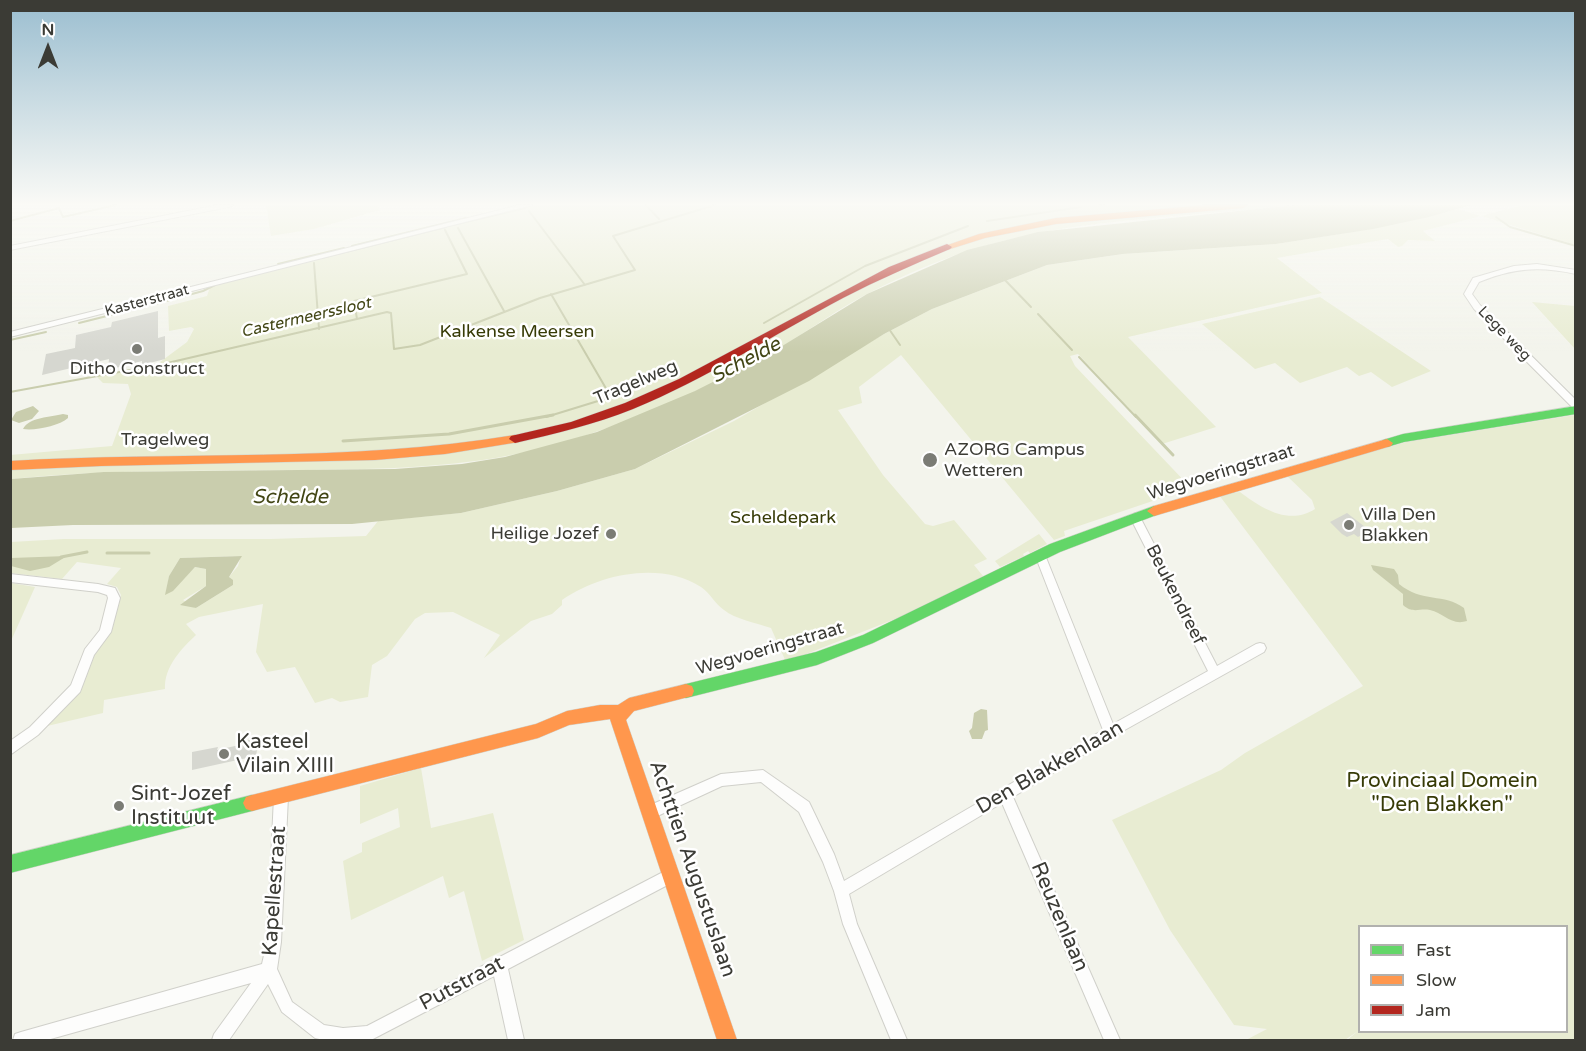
<!DOCTYPE html>
<html>
<head>
<meta charset="utf-8">
<style>
	body { margin:0 }
	#map { position:relative; width:1586px; height:1051px; overflow:hidden; background:#f3f4ec; font-family:"Varela Round",sans-serif }
	canvas { display:block }
	.frame { position:absolute; inset:0; border:12px solid #3b3b35; pointer-events:none }
	.legend { position:absolute; left:1358px; top:925px; width:210px; height:108px; box-sizing:border-box; background:#fff; border:2px solid #b1b1ae; margin:0; padding:8px 10px; list-style:none; font-size:18px; color:#3b3b35 }
	.legend li { display:flex; align-items:center; gap:12px; height:30px }
	.legend b { width:30px; border:2px solid #b1b1ae }
	.north { position:absolute; left:18px; top:18px; width:60px; height:60px; -webkit-text-stroke:4px #fff; paint-order:stroke; rotate:0deg; font-size:16px; font-weight:700; line-height:24px; text-align:center; color:#3b3b35 }
	.north::after { content:''; display:block; margin:auto; width:21px; height:27px; background:#3b3b35; clip-path:polygon(50% 0,100% 100%,50% 72%,0 100%) }
</style>
</head>
<body>
<div id="map">
<canvas width="1586" height="1051"></canvas>
<div class="frame"></div>
<ul class="legend">
<li><b style="height:8px;background:#63d668"></b>Fast</li>
<li><b style="height:8px;background:#ff974d"></b>Slow</li>
<li><b style="height:8px;background:#b3261e"></b>Jam</li>
</ul>
<div class="north">N</div>
</div>
<script>
const ctx = document.querySelector('canvas').getContext('2d');
ctx.lineJoin = 'round';
function fillPath(path, color) {
  ctx.fillStyle = color;
  ctx.fill(path, 'evenodd');
}
function strokePath(path, color, width, dash) {
  ctx.strokeStyle = color;
  ctx.lineWidth = width;
  ctx.lineCap = dash ? 'butt' : 'round';
  ctx.setLineDash(dash || []);
  ctx.stroke(path);
}
function drawText(font, color, halo, rows, align = 'center') {
  ctx.font = font + ' "Varela Round",sans-serif';
  ctx.lineWidth = 5;
  ctx.setLineDash([]);
  ctx.textBaseline = 'middle';
  ctx.strokeStyle = halo;
  ctx.fillStyle = color;
  for (const [text, x, y, turn = 0] of rows) {
    ctx.save();
    ctx.translate(x, y);
    ctx.rotate((+turn || 0) * Math.PI / 180);
    ctx.textAlign = isNaN(turn) ? turn : align;
    if (halo) ctx.strokeText(text, 0, 0);
    ctx.fillText(text, 0, 0);
    ctx.restore();
  }
}
fillPath(new Path2D(`
	M266,205H378L380,210L314,229L271,236Z
	M535,205H1295C1174,219 1047,217 932,264C900,277 866,293 836,312C815,325 795,339 774,351C700,392 621,428 539,449C462,468 384,469 306,470C207,471 109,469 11,479L10,455L112,446L131,394L128,384L103,383L97,377L156,365L187,342L194,329L191,327L169,331L168,306L207,296L210,287L224,282Z
	M1523,205H1575V245L1481,216L1423,231L1435,241L1408,240L1402,246L1398,247L1388,239L1277,258L1322,293L1128,337L1216,427L1162,444L1078,354L1070,356L1075,366L1191,488L1064,531L1065,536L1054,540L901,355L859,387L862,403L838,410L883,475L925,524L933,526L954,520L987,559L974,565L983,576L923,608L786,662L771,628C756,623 735,619 724,610C715,604 710,593 701,587C660,561 600,574 562,600V605L552,614L531,621L484,658L500,635L453,612L425,613L415,619L387,656L372,665L368,697L340,702L332,698L315,703L295,667L267,672L256,652L263,604L199,617L186,624L196,635C181,649 164,667 165,689L104,700L103,713L47,726L91,656L119,600L121,595L117,587L107,584L121,568L77,562L62,579L11,573V542L64,539H271L366,536L378,521L461,513L557,491L635,469L734,421L884,334L932,309L1047,265L1123,254L1276,244L1369,229L1458,209L1481,216ZM241,556L238,566L229,577L233,585L196,608L183,600L206,586V569L195,567L166,594L169,576L180,558Z
	M1320,297L1431,371L1392,387L1371,372L1359,376L1347,367L1300,383L1275,363L1255,369L1202,324Z
	M1532,302L1575,306V349Z
	M1575,415V1040H1347L1358,1031L1345,1040H1246L1267,1029L1234,1025L1170,930L1112,820L1221,770L1245,753L1363,686L1219,495L1240,492C1261,508 1289,526 1315,509L1312,500L1286,475L1407,442ZM1360,926H1566V1032H1360Z
	M1039,534L1047,544L1030,553L1028,551L1023,554L1024,556L1000,567L995,561Z
	M11,583L35,587L11,641Z
	M421,768L431,828L493,813L524,940L482,961L464,891L449,898L443,876L351,920L343,861L362,852V843L400,827L398,808L360,824V786Z`), '#e8ecd2');
fillPath(new Path2D(`
	M1295,205H1471L1429,217L1373,229L1276,244L1123,254L1047,265L932,309L884,334L809,381L635,469L557,491L461,513L352,524L73,525L11,528V479L104,472L395,469L462,464L505,457L597,432L695,391L774,351L867,294L967,250L1038,232Z
	M33,406L39,411L32,419L19,423L11,420L16,412Z
	M63,414L68,415V418C59,426 35,431 23,429C29,417 51,417 63,414Z
	M67,556L49,567L30,571L11,566V558Z
	M242,556L229,577L233,580V585L196,608L180,605L206,586V569L195,567L173,591L165,595L169,576L180,558Z
	M1371,565L1394,569L1398,575L1399,584C1422,603 1444,593 1464,608L1467,621C1451,626 1444,613 1430,610C1419,608 1413,614 1403,605V594L1373,570Z
	M981,709L987,710L988,730L985,731L982,739H972L969,731L972,728L974,713Z`), '#c9cdad');
strokePath(new Path2D(`
	M646,205L659,219
	M1099,205H1104
	M529,211L585,285
	M1496,217L1510,227L1576,246
	M10,221L59,208L63,217L116,205
	M987,221L1081,207
	M453,225L525,208
	M458,228L504,311
	M352,246L466,218
	M321,258L446,227
	M314,263L319,329
	M278,264L344,248
	M1003,278L1031,307
	M155,304L203,291L215,285
	M1038,314L1072,350
	M357,319L354,301L467,274L445,230
	M79,323L131,310
	M764,323L865,266L968,226
	M889,329L900,345
	M10,340L46,332
	M1079,357L1136,417
	M10,392L163,364L387,312L391,313L394,349L420,345L540,298L635,270L613,236L715,205
	M546,417L611,397L551,294`), '#c9cdad', 2);
strokePath(new Path2D(`
	M1135,415L1173,455
	M343,441L449,434L553,415
	M107,553H149
	M61,557L87,552`), '#c9cdad', 3);
fillPath(new Path2D(`
	M158,311V338L165,336V359L142,365V361L108,370L109,359L42,375L46,354L75,348L76,335L111,327L112,322Z
	M1347,513L1365,527L1370,531L1358,537L1354,534L1347,537L1342,534L1330,522Z
	M259,738L256,756L192,770V752L218,747L217,750L244,744L245,741Z`), '#d6d7d0');
const street = new Path2D(`
	M218,205H233L229,207L10,250V246Z
	M520,205H532L10,337V332Z
	M1537,264L1576,270V274C1539,266 1514,268 1479,282L1472,294L1480,305L1576,400V409L1573,408L1474,309L1464,294L1473,278L1514,266Z
	M1135,513L1140,517L1217,666L1256,644L1260,643L1264,644L1266,648L1264,652L1114,736L1013,797L1120,1040H1104L1002,803L849,894L857,924L907,1040H891L843,924L834,891L823,862L799,812L761,782L722,786L651,819L646,817L644,812L646,807L721,774L763,770L809,802L834,854L844,881L1103,730L1035,555L1036,552H1044L1045,555L1113,724L1208,671L1130,517Z
	M10,574L98,584L115,588L120,598L111,632L94,655L80,692L38,735L10,755V741L30,727L71,685L85,649L100,630L108,598L107,595L98,592L10,582Z
	M281,791L286,792L288,797L281,942L277,969L292,1002L324,1025L343,1028L367,1026L667,870L672,868L677,870L679,875L677,880L508,969L524,1040H508L494,976L371,1040H324L315,1038L282,1012L268,984L229,1040H212L214,1034L251,983L47,1040H13L15,1034L21,1032L262,964L267,942L274,797L276,792Z`);
const fast = new Path2D(`
	M1576,406V414L1404,442L1387,447L1381,443L1383,440L1403,434Z
	M1154,506L1159,508L1161,511L1159,514L1060,552L873,643L817,665L686,698L680,696L678,691L680,686L686,684L816,652L863,635L1050,544Z
	M252,795L258,797L261,803L258,809L252,811L10,873V855Z`);
const slow = new Path2D(`
	M1206,205H1248L1243,208L1056,224L985,238L947,250L942,247L979,234L1056,218Z
	M515,435L521,439L519,442L445,454L375,460L101,466L10,470V461C179,451 348,463 515,435Z
	M1387,439L1393,443L1391,446L1154,516L1147,511L1154,506Z
	M686,684L692,686L694,691L692,696L634,711L626,720L737,1040H717L610,719L569,725L538,738L252,811L246,809L243,803L246,797L252,795L536,724L567,711L600,705H618L629,698Z`);
const jam = new Path2D(`
	M947,244L952,247L950,249C914,264 878,280 843,298C773,335 706,379 633,409C595,424 555,434 515,443L509,439L511,436L571,422L625,403L679,379L889,267Z`);
strokePath(street, '#d0d0ca', 2);
strokePath(fast, '#d0d0ca', 1);
strokePath(slow, '#d0d0ca', 1);
strokePath(jam, '#d0d0ca', 1);
fillPath(street, '#fdfdfc');
fillPath(fast, '#63d668');
fillPath(slow, '#ff974d');
fillPath(jam, '#b3261e');
const sky = ctx.createLinearGradient(0, 0, 0, 352);
sky.addColorStop(0, '#9bbed0');
sky.addColorStop(0.58, '#fafaf6');
sky.addColorStop(1, '#fafaf600');
ctx.fillStyle = sky;
ctx.fillRect(0, 0, 1586, 352);
for (const [x, y, r, color] of [
	[137,349,6,"#7b7c75"],
	[930,460,8,"#7b7c75"],
	[1349,525,6,"#7b7c75"],
	[611,534,6,"#7b7c75"],
	[224,754,6,"#7b7c75"],
	[119,806,6,"#7b7c75"]
]) {
  const dot = new Path2D();
  dot.arc(x, y, r, 0, 2 * Math.PI);
  ctx.fillStyle = color;
  ctx.fill(dot);
  strokePath(dot, '#fff', 2);
}
drawText('15px', '#3b3b35', '#fff', [
	["Kasterstraat",147,301,-15],
	["Lege weg",1504,334,46]
]);
drawText('italic 16px', '#424615', '#fff', [
	["Castermeerssloot",306,318,-13]
]);
drawText('18px', '#373b07', '#fff', [
	["Kalkense Meersen",517,332],
	["Scheldepark",783,518]
]);
drawText('18px', '#3b3b35', '#fff', [
	["Ditho Construct",137,369,"center"],
	["AZORG Campus",944,450],
	["Wetteren",944,471],
	["Villa Den",1361,515],
	["Blakken",1361,536],
	["Heilige Jozef",599,534,"right"]
], 'left');
drawText('18px', '#3b3b35', '#fff', [
	["Tragelweg",636,383,-23],
	["Tragelweg",165,440],
	["Wegvoeringstraat",1221,473,-17],
	["Beukendreef",1175,595,63],
	["Wegvoeringstraat",770,649,-16]
]);
drawText('italic 20px', '#424615', '#fff', [
	["Schelde",746,361,-28],
	["Schelde",290,498]
]);
drawText('21px', '#3b3b35', '#fff', [
	["Kasteel",236,742],
	["Vilain XIIII",236,766],
	["Sint-Jozef",131,794],
	["Instituut",131,818]
], 'left');
drawText('21px', '#3b3b35', '#fff', [
	["Den Blakkenlaan",1050,768,-30],
	["Achttien Augustuslaan",692,869,71],
	["Kapellestraat",275,891,-86],
	["Reuzenlaan",1059,917,67],
	["Putstraat",462,984,-28]
]);
drawText('21px', '#373b07', '#fff', [
	["Provinciaal Domein",1442,781],
	["\"Den Blakken\"",1442,805]
]);
</script>
</body>
</html>
